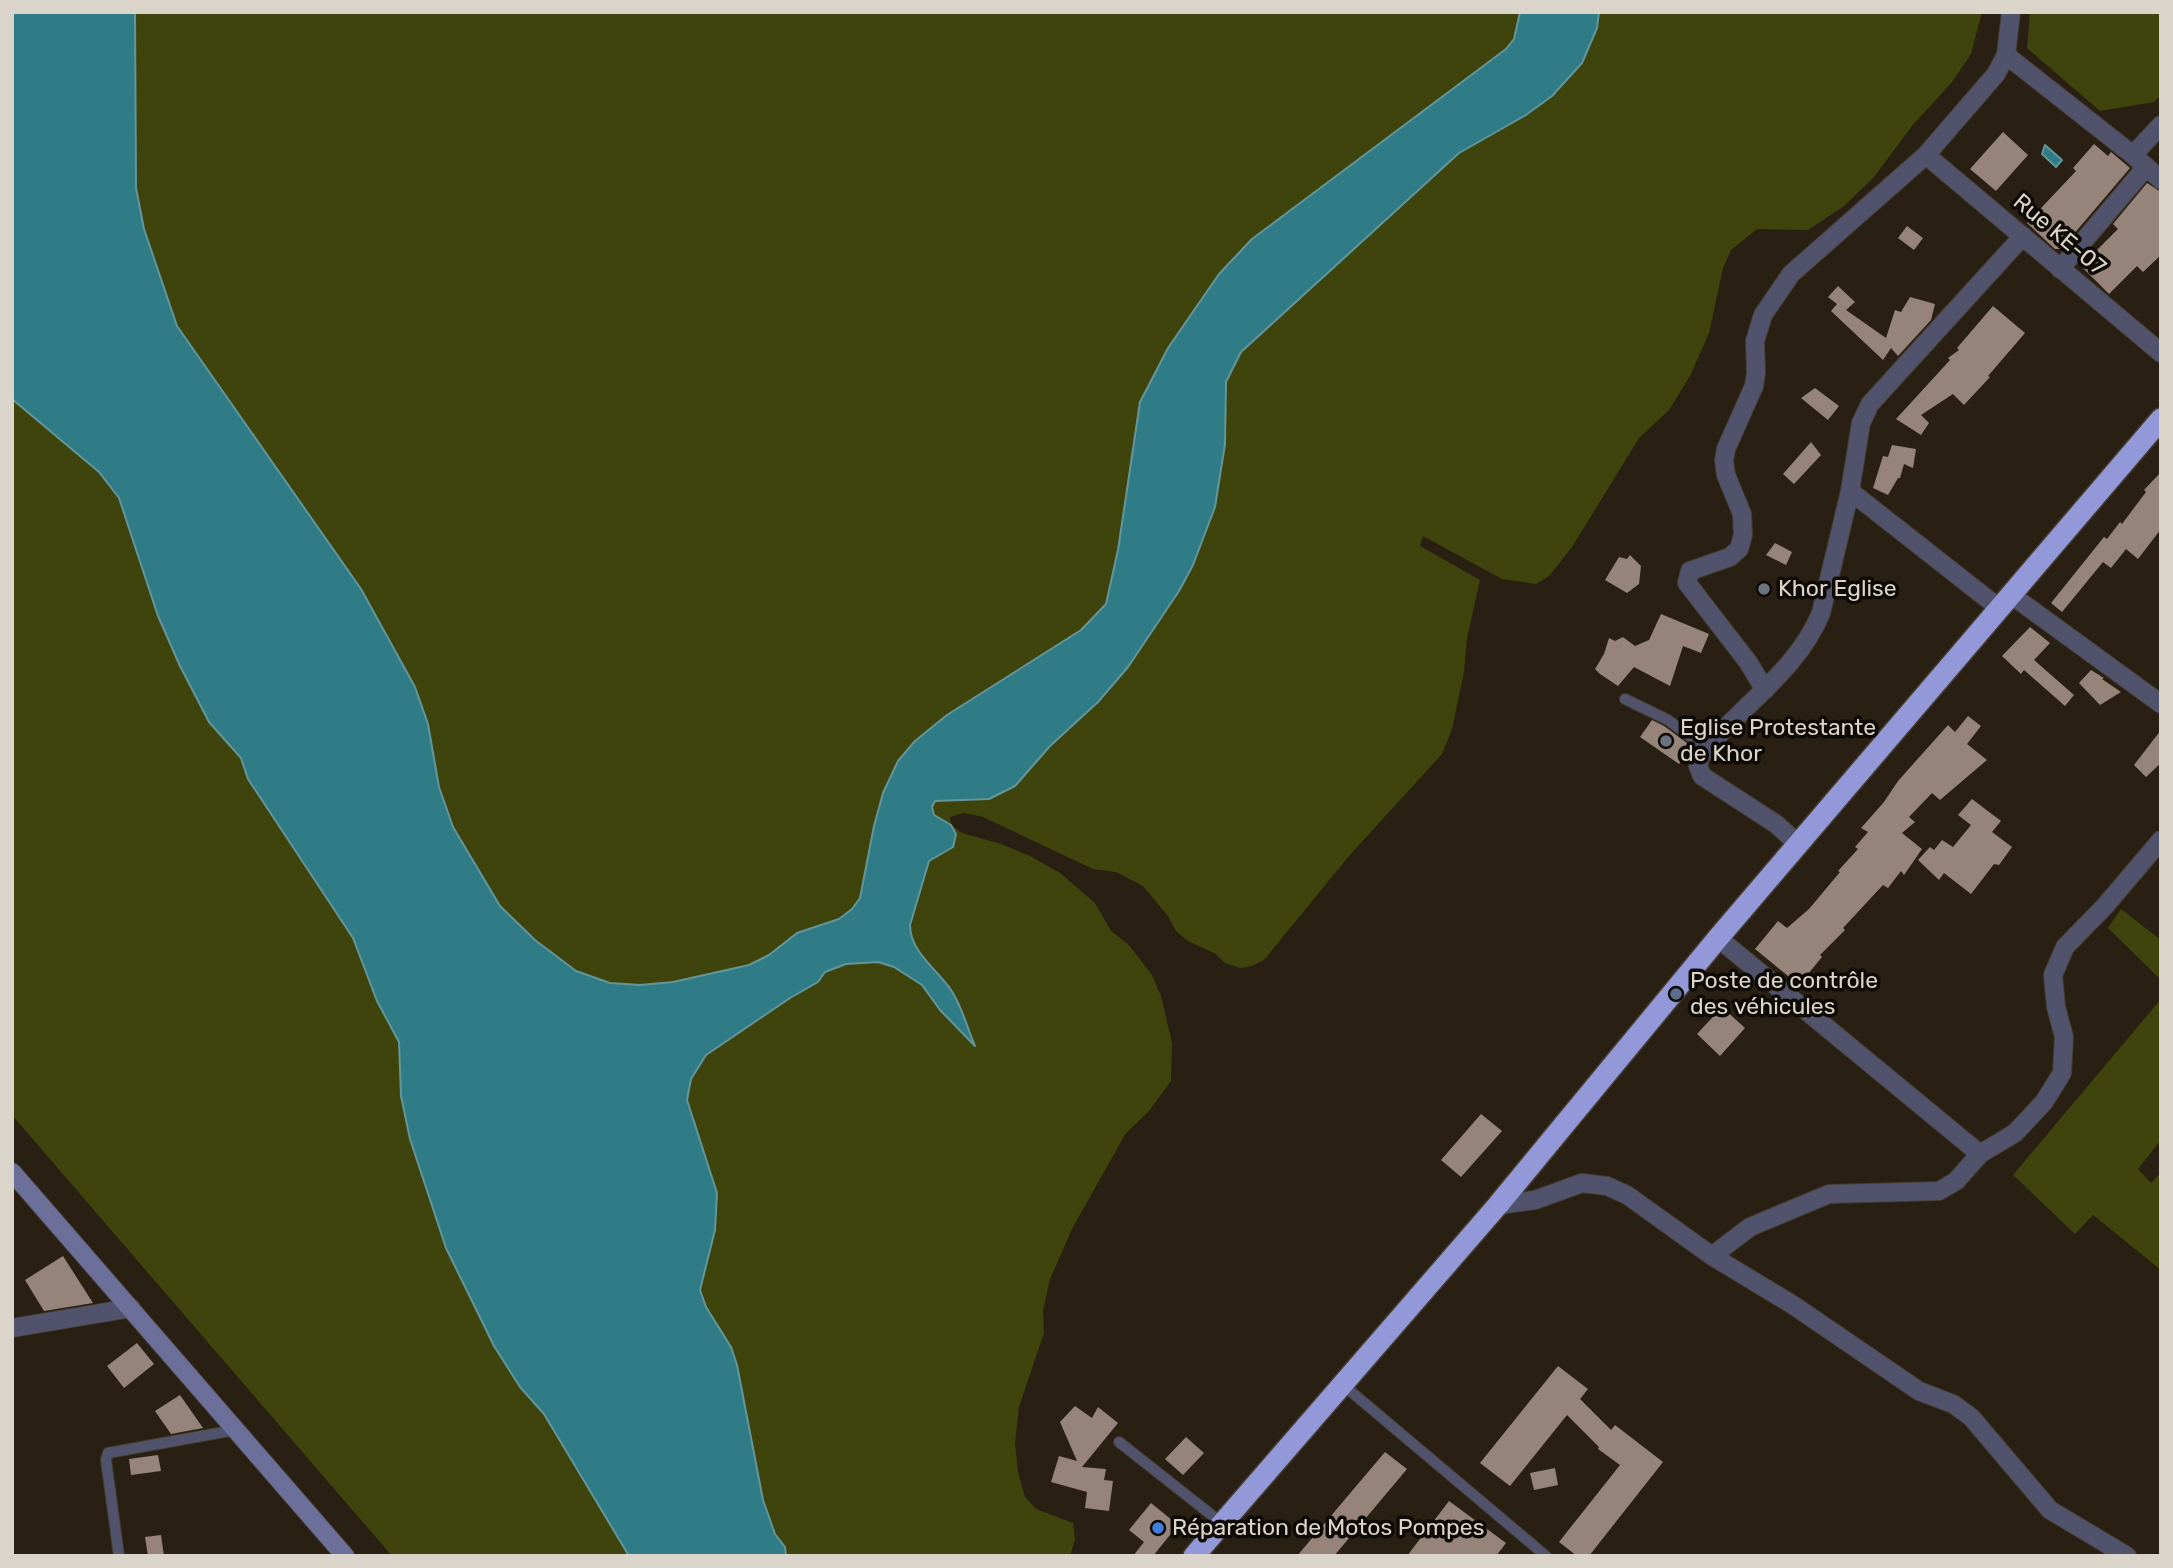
<!DOCTYPE html>
<html>
<head>
<meta charset="utf-8">
<style>
	body { margin:0 }
	#map { position:relative; width:2173px; height:1568px; overflow:hidden; background:#292013; font-family:Rubik,sans-serif }
	canvas { display:block }
	.frame { position:absolute; inset:0; border:14px solid #dad4cb; pointer-events:none }
</style>
</head>
<body>
<div id="map">
<canvas width="2173" height="1568"></canvas>
<div class="frame"></div>
</div>
<script>
const ctx = document.querySelector('canvas').getContext('2d');
ctx.lineJoin = 'round';
function fillPath(path, color) {
  ctx.fillStyle = color;
  ctx.fill(path, 'evenodd');
}
function strokePath(path, color, width, dash) {
  ctx.strokeStyle = color;
  ctx.lineWidth = width;
  ctx.lineCap = dash ? 'butt' : 'round';
  ctx.setLineDash(dash || []);
  ctx.stroke(path);
}
function drawText(font, color, halo, rows, align = 'center') {
  ctx.font = font + ' Rubik,sans-serif';
  ctx.lineWidth = 7;
  ctx.setLineDash([]);
  ctx.textBaseline = 'middle';
  ctx.strokeStyle = halo;
  ctx.fillStyle = color;
  for (const [text, x, y, turn = 0] of rows) {
    ctx.save();
    ctx.translate(x, y);
    ctx.rotate((+turn || 0) * Math.PI / 180);
    ctx.textAlign = isNaN(turn) ? turn : align;
    if (halo) ctx.strokeText(text, 0, 0);
    ctx.fillText(text, 0, 0);
    ctx.restore();
  }
}
fillPath(new Path2D(`
	M135,12H1520L1514,39L1506,49L1252,239L1219,274L1168,348L1106,604L1081,630L947,715L915,741L898,761L883,793L874,826L860,898L852,909L839,919L797,933L769,955L749,965L673,982L640,985L610,983L576,971L535,939L500,906L453,827L439,787L428,724L415,687L361,589L177,326L144,229L136,188Z
	M1599,12H1982L1971,54L1952,82L1912,126L1874,177L1844,206L1808,230L1757,229L1731,250L1723,268L1709,333L1690,376L1669,410L1639,438L1572,547L1549,576L1536,584L1502,579L1423,536L1420,546L1480,580L1467,638L1464,672L1452,729L1442,754L1349,856L1264,960L1252,966L1240,968L1225,963L1216,954L1188,941L1176,931L1168,916L1143,886L1116,872L1093,869L983,817L964,813L950,817L951,825L962,833L1001,844L1030,856L1060,873L1095,903L1111,931L1128,944L1152,975L1161,996L1172,1043L1171,1081L1149,1111L1126,1133L1073,1227L1050,1279L1043,1311L1044,1333L1019,1407L1015,1443L1018,1472L1025,1497L1036,1509L1073,1523L1075,1539L1070,1556H786L785,1547L775,1534L763,1500L737,1365L731,1347L706,1307L700,1290L715,1230L687,1100L691,1079L706,1055L790,998L818,982L825,972L846,964L878,962L894,967L922,985L940,1010L974,1044C967,1028 961,1010 953,994C941,970 910,955 910,925L929,860L953,847L951,825L934,815L932,807L935,801L989,799L1015,786L1050,746L1193,565L1215,507L1225,444L1226,382L1241,352L1459,153L1526,115L1552,96L1597,28Z
	M2030,12H2161V95L2154,102L2100,111L2027,48Z
	M12,399L99,472L119,498L158,616L180,666L209,722L241,758L248,779L353,938L377,1001L399,1042L401,1096L446,1249L494,1346L520,1387L544,1414L629,1556H392L12,1115Z
	M2121,909L2161,940V980L2108,928Z
	M2161,999V1140L2138,1169L2151,1183L2161,1172V1270L2093,1215L2075,1234L2013,1175Z`), '#3f440d');
const water = new Path2D(`
	M12,12H135L136,188L144,229L177,326L361,589L415,687L428,724L439,787L453,827L500,906L535,940L576,971L610,983L640,985L673,982L749,965L769,955L797,933L839,919L852,909L860,898L874,826L883,793L898,761L915,741L947,715L1081,630L1106,604L1118,550L1140,402L1168,348L1219,274L1252,239L1506,49L1514,39L1520,12H1599L1597,28L1582,63L1552,96L1526,115L1459,153L1241,352L1226,382L1225,444L1215,507L1193,565L1179,591L1128,667L1098,702L1050,746L1015,786L989,799L935,801L932,807L934,815L951,825L956,834L953,847L929,861L910,925C910,952 937,969 951,990C962,1006 967,1028 975,1046L940,1010L922,985L894,967L878,962L846,964L825,972L818,982L790,998L706,1055L691,1079L687,1100L717,1193L715,1230L700,1290L706,1307L731,1347L737,1365L763,1500L775,1534L785,1547L786,1556H629L544,1414L520,1387L494,1346L446,1248L410,1139L401,1096L399,1042L377,1001L353,938L248,779L241,758L209,722L180,666L158,616L119,498L99,472L12,399Z
	M2045,145L2062,160L2056,167L2042,154Z`);
fillPath(water, '#307c86');
strokePath(water, '#63969b', 2);
fillPath(new Path2D(`
	M2003,132L2028,155L1996,191L1970,169Z
	M2094,144L2108,156L2111,152L2130,168L2061,249H2055L2027,223L2076,171L2073,168Z
	M2147,183L2161,192V255L2143,272L2137,266L2109,294L2081,266L2118,229L2113,224Z
	M1907,226L1923,238L1914,250L1898,238Z
	M1838,286L1855,302L1846,310L1886,338L1895,310L1901,312L1910,297L1935,304L1931,320L1898,356L1891,348L1883,360L1831,311L1837,304L1828,297Z
	M1993,306L2025,333L1988,376L1990,377L1964,405L1953,394L1921,415L1929,423L1921,435L1896,419L1950,360L1948,358L1959,350L1957,348Z
	M1815,388L1839,406L1828,420L1801,398Z
	M1811,442L1821,455L1794,484L1783,474Z
	M1892,445L1916,449L1913,468L1904,464L1900,478H1898L1888,495L1873,488L1883,456L1888,457Z
	M2161,472V529L2138,559L2126,549L2111,568L2103,562L2062,612L2051,603L2104,537L2107,539L2120,522L2122,524L2146,492L2144,490Z
	M1775,543L1792,552L1786,565L1766,555Z
	M1630,555L1641,566L1639,584L1627,593L1605,580L1619,557L1627,559Z
	M1661,614L1709,634L1701,653L1683,646L1670,686L1634,667L1618,686L1600,674L1595,669L1604,654L1609,638L1615,641L1623,637L1635,646L1649,640Z
	M2030,627L2050,643L2034,660L2074,695L2065,706L2024,670L2021,674L2002,656Z
	M2091,670L2104,678L2102,679L2121,692L2100,705L2079,683Z
	M1968,716L1981,726L1967,744L1987,760L1940,800L1932,793L1909,817L1915,822L1902,833L1922,849L1904,875L1901,871L1888,888L1883,885L1843,928L1845,930L1820,955L1822,957L1799,985L1755,949L1778,921L1787,928L1809,909L1840,872L1838,871L1858,849L1855,847L1868,832L1861,828L1884,802L1898,781L1948,725L1955,732Z
	M1652,720L1664,726L1691,746L1679,764L1640,737Z
	M2161,730V763L2146,777L2134,765Z
	M1972,799L2001,821L1992,832L2012,847L1999,865L1994,864L1971,894L1944,873L1939,880L1918,860L1930,847L1934,850L1942,840L1953,847L1971,825L1958,815Z
	M1722,1007L1745,1028L1720,1056L1697,1034Z
	M1481,1114L1502,1131L1461,1177L1441,1160Z
	M63,1256L93,1303L44,1311L25,1280Z
	M137,1343L154,1364L124,1388L107,1366Z
	M1558,1366L1588,1389L1580,1399L1611,1430L1615,1425L1663,1462L1589,1556H1577L1559,1542L1620,1465L1598,1449L1599,1447L1567,1415L1510,1486L1480,1463Z
	M180,1395L203,1428L171,1434L155,1411Z
	M1075,1406L1092,1418L1098,1407L1118,1423L1082,1467L1106,1469L1104,1480L1113,1481L1109,1511L1085,1508L1087,1492L1051,1482L1059,1456L1077,1461L1060,1422Z
	M1186,1437L1204,1453L1183,1475L1165,1459Z
	M1385,1452L1407,1469L1334,1556H1297Z
	M158,1455L161,1471L131,1475L129,1459Z
	M1555,1468L1558,1485L1534,1490L1530,1473Z
	M1449,1501L1506,1543L1496,1556H1407Z
	M1151,1503L1178,1525L1153,1556H1133L1144,1542L1129,1530Z
	M161,1535L164,1556H148L145,1537Z`), '#96847a');
const lane = new Path2D(`
	M1625,699L1668,720L1707,749
	M1342,1384L1546,1556
	M1119,1442L1223,1524
	M119,1556L106,1460L108,1453L235,1430`);
const street = new Path2D(`
	M2006,55L2011,12
	M1926,155L2161,353
	M2133,155L2161,125
	M2060,269L2146,167
	M1850,491L1999,608
	M2010,594L2161,704
	M1765,690L1748,662L1687,583L1690,571L1730,557L1739,549L1743,535L1742,514L1726,475L1724,461L1726,449L1754,386L1756,373L1755,341L1763,315L1791,274L1926,155L1996,74L2006,55L2133,155L2161,180
	M1798,844L1776,824L1702,776L1698,766L1700,758C1737,707 1796,674 1821,613L1850,491L1861,423L1870,404L2023,236
	M1718,938L1980,1154
	M1498,1205L1535,1200L1582,1183L1607,1186L1627,1195L1712,1256L1793,1305L1919,1391L1953,1404L1971,1417L2050,1510L2127,1556
	M1712,1256L1750,1227L1829,1194L1939,1191L1956,1181L1980,1154L2015,1133L2044,1102L2062,1073L2064,1037L2056,1007L2053,975L2065,947L2105,906L2161,840
	M12,1328L131,1308`);
const secondary = new Path2D(`
	M12,1172L345,1556`);
const highway = new Path2D(`
	M1194,1556L1498,1205L1718,938L2161,419`);
strokePath(lane, '#453d30', 12);
strokePath(street, '#453d30', 20);
strokePath(secondary, '#453d30', 20);
strokePath(highway, '#453d30', 24);
strokePath(lane, '#51536d', 10);
strokePath(street, '#51536d', 18);
strokePath(secondary, '#6c6f99', 18);
strokePath(highway, '#9398d8', 21);
for (const [x, y, r, color] of [
	[1764,589,7,"#6b7280"],
	[1666,741,7,"#6b7280"],
	[1676,994,7,"#5c6f8a"],
	[1158,1528,7,"#3f7fe0"]
]) {
  const dot = new Path2D();
  dot.arc(x, y, r, 0, 2 * Math.PI);
  ctx.fillStyle = color;
  ctx.fill(dot);
  strokePath(dot, '#0e0a05', 2.5);
}
drawText('23px', '#dad4cb', '#0e0a05', [
	["Rue KE-07",2059,235,40]
]);
drawText('23px', '#dad4cb', '#0e0a05', [
	["Khor Eglise",1778,589],
	["Eglise Protestante",1680,728],
	["de Khor",1680,754],
	["Poste de contrôle",1690,981],
	["des véhicules",1690,1007],
	["Réparation de Motos Pompes",1172,1528]
], 'left');
</script>
</body>
</html>
